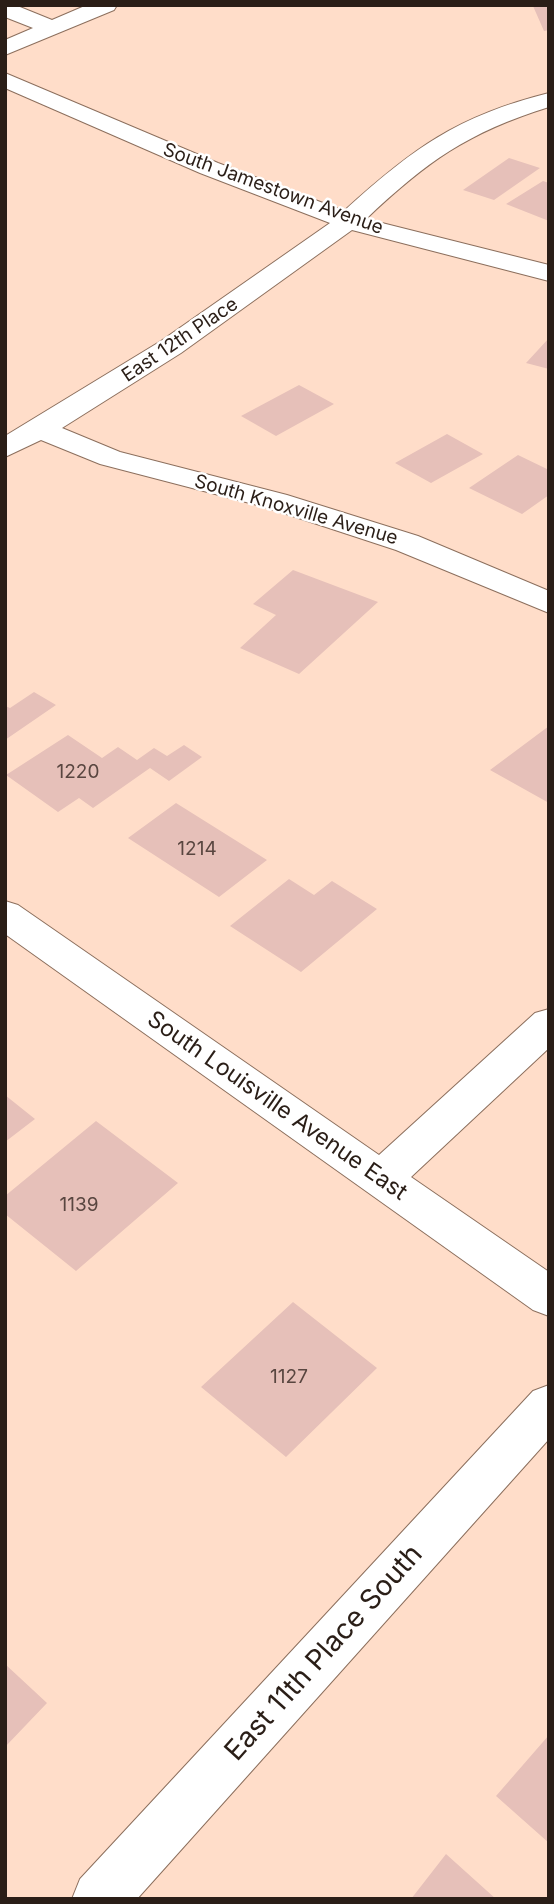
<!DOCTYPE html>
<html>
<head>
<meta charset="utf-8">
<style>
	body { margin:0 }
	#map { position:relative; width:554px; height:1904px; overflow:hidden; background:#ffddc9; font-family:Inter,sans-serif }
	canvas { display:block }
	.frame { position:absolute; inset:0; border:7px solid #2a1e17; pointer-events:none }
</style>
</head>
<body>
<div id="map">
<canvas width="554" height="1904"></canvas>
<div class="frame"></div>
</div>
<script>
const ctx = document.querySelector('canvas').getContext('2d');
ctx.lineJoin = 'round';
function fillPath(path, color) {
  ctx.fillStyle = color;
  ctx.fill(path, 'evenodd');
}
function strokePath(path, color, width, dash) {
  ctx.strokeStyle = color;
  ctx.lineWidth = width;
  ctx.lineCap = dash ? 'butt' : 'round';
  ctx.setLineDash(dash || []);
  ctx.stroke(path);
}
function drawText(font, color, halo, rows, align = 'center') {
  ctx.font = font + ' Inter,sans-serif';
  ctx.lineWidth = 5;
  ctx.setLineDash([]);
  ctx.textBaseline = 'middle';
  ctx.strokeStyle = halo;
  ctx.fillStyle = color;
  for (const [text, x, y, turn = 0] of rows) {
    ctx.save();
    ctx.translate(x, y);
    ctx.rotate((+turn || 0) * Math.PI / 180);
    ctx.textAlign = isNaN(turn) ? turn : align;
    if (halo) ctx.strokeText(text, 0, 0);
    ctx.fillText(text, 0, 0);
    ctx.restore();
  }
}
fillPath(new Path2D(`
	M533,6H549V30L544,31Z
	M509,158L540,168L494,200L463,190Z
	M543,181L549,183V221L506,204Z
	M549,338V369L526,363Z
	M299,385L334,404L276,436L241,416Z
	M447,434L483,454L431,483L395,463Z
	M518,455L549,470V495L522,514L469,488Z
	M293,570L378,602L299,674L240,648L276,615L253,604Z
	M34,692L56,705L5,740V706L10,708Z
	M549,726V803L490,770Z
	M68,735L102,758L118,747L137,760L154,748L167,756L184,745L202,757L169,781L150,768L93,808L79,798L58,812L6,775Z
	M176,803L267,860L219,897L128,838Z
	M289,879L314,895L332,881L377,909L301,972L230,926Z
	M5,1095L35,1119L5,1142Z
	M96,1121L178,1183L76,1271L5,1214V1196Z
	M293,1302L377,1368L286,1457L201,1387Z
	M5,1664L47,1703L5,1747Z
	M549,1735V1843L496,1796Z
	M446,1854L496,1899H411Z`), '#e6c0b9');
const street = new Path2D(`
	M5,5H15L52,20L87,5H117L114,10L5,55V40L33,28L5,17Z
	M5,73L218,163L344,211C412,149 457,116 549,93V107C468,132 426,162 366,219L549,265V281L352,230L181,353L62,428L120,452L287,495L418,536L549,591V613L396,550L265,507L100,464L41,440L5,457V436L161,341L330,223L200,173L5,88Z
	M5,901L18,905L379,1155L535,1013L549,1009V1048L411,1177L549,1272V1316L533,1310L5,934Z
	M549,1385V1439L137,1899H72L80,1879L533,1391Z`);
strokePath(street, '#8c6f5d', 2);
fillPath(street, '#fff');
drawText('19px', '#2a1e17', '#fff', [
	["South Jamestown Avenue",273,189,20],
	["East 12th Place",180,340,-34],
	["South Knoxville Avenue",296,510,16]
]);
drawText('19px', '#594640', null, [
	["1220",78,772],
	["1214",197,849],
	["1139",79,1205],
	["1127",289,1377]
]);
drawText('23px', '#2a1e17', '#fff', [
	["South Louisville Avenue East",277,1106,35]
]);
drawText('28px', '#2a1e17', '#fff', [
	["East 11th Place South",324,1653,-48]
]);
</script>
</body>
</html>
